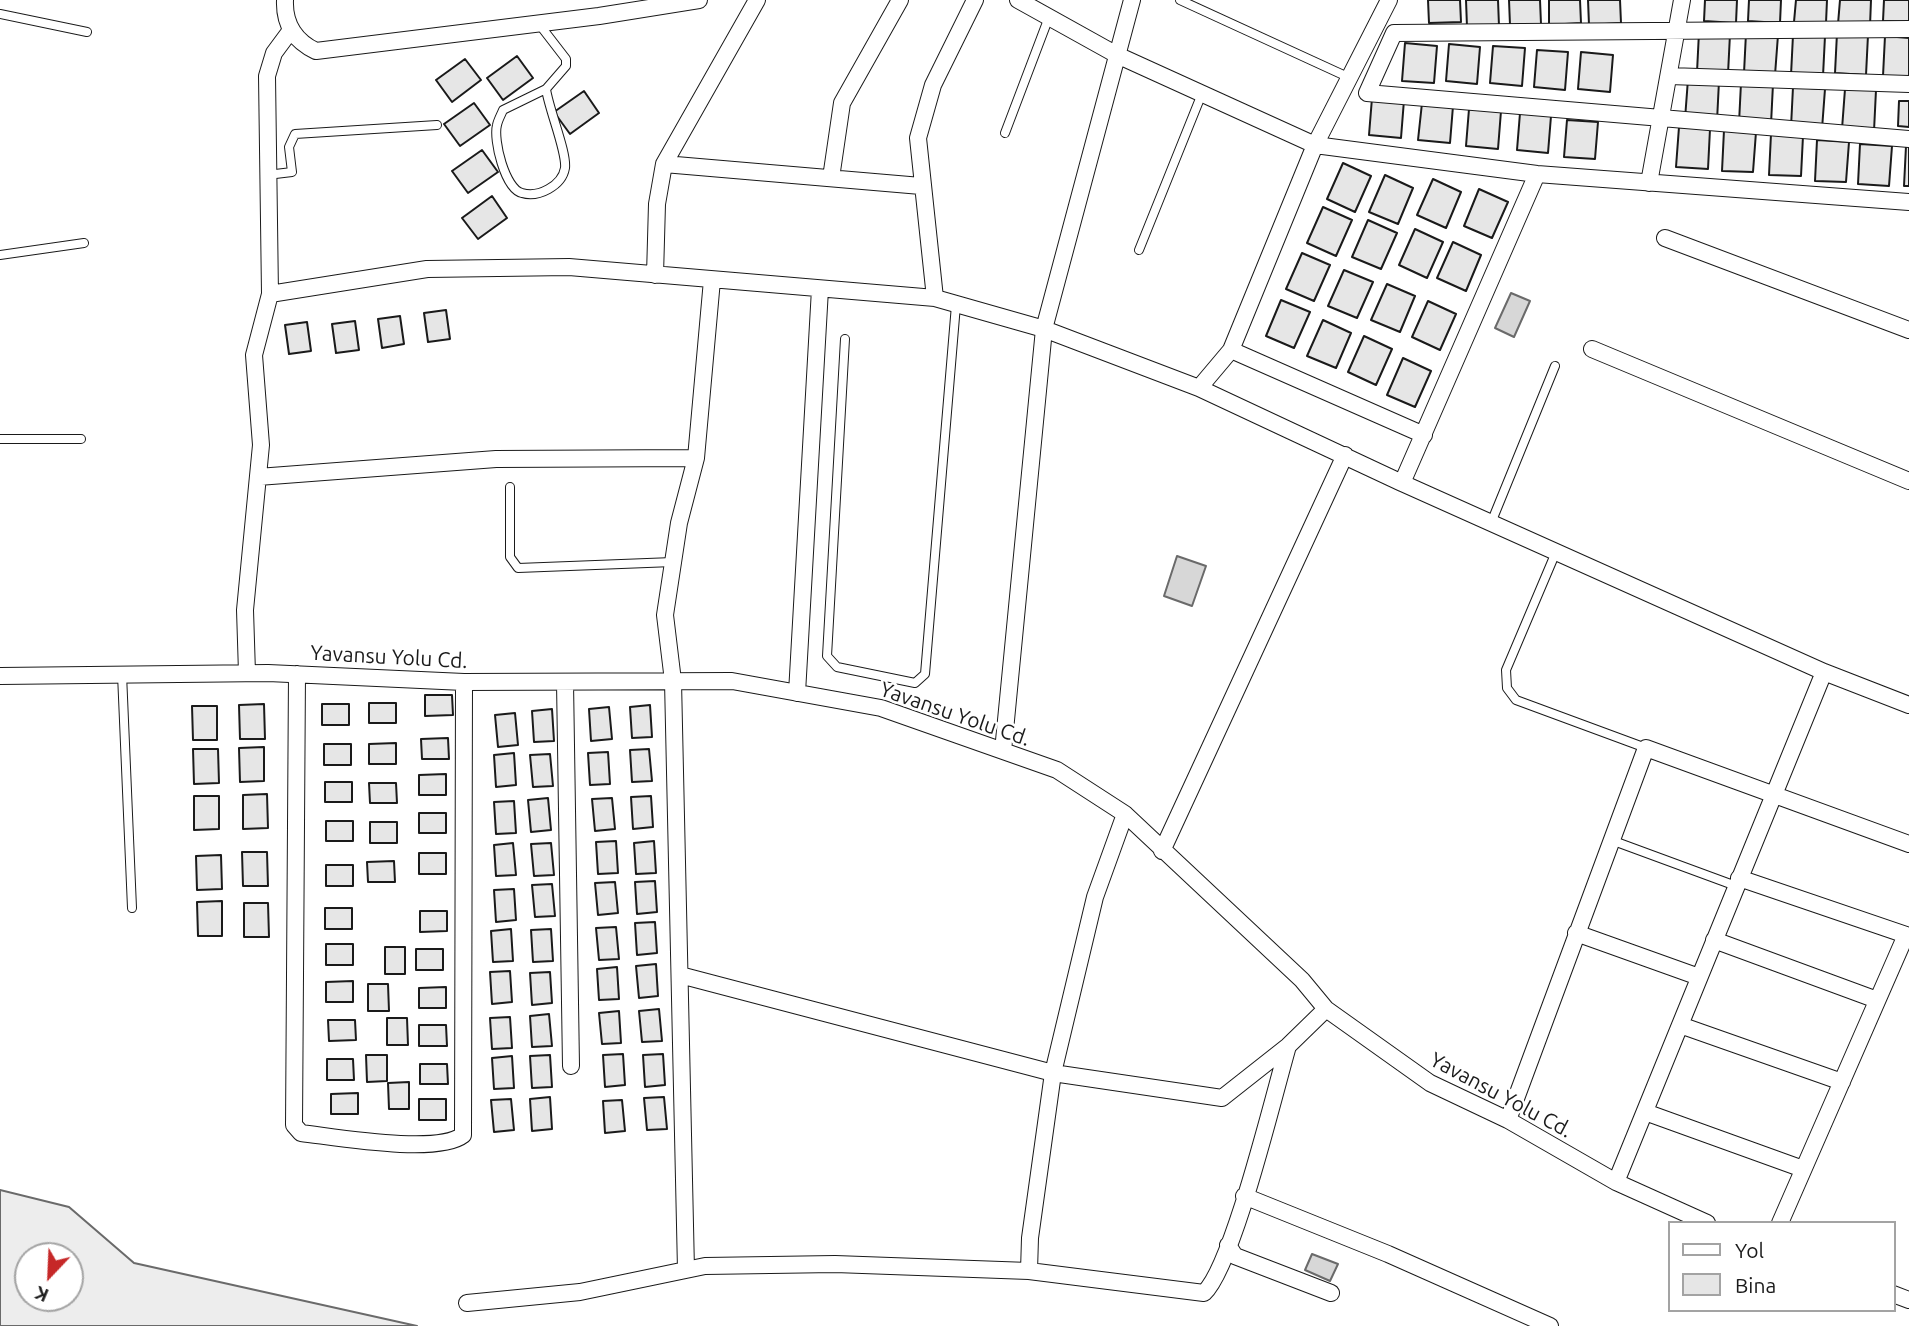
<!DOCTYPE html>
<html>
<head>
<meta charset="utf-8">
<style>
	body { margin:0 }
	#map { position:relative; width:1909px; height:1326px; overflow:hidden; background:#fff; font-family:Ubuntu,sans-serif }
	canvas { display:block }
	.legend { position:absolute; left:1668px; top:1221px; width:228px; height:91px; box-sizing:border-box; background:#fff; border:2px solid #a3a3a3; margin:0; padding:9px 12px; list-style:none; font-size:21px; color:#1a1a1a }
	.legend li { display:flex; align-items:center; gap:14px; height:35px }
	.legend b { width:35px; border:2px solid #a3a3a3 }
	.north { position:absolute; left:14px; top:1242px; width:70px; height:70px; box-sizing:border-box; background:#fff; border:2px solid #a3a3a3; border-radius:50%; rotate:203deg; font-size:19px; font-weight:700; line-height:28px; text-align:center; color:#1a1a1a }
	.north::after { content:''; display:block; margin:auto; width:24px; height:32px; background:#c62828; clip-path:polygon(50% 0,100% 100%,50% 72%,0 100%) }
</style>
</head>
<body>
<div id="map">
<canvas width="1909" height="1326"></canvas>
<ul class="legend">
<li><b style="height:9px;background:#fff"></b>Yol</li>
<li><b style="height:19px;background:#e6e6e6"></b>Bina</li>
</ul>
<div class="north">K</div>
</div>
<script>
const ctx = document.querySelector('canvas').getContext('2d');
ctx.lineJoin = 'round';
function fillPath(path, color) {
  ctx.fillStyle = color;
  ctx.fill(path, 'evenodd');
}
function strokePath(path, color, width, dash) {
  ctx.strokeStyle = color;
  ctx.lineWidth = width;
  ctx.lineCap = dash ? 'butt' : 'round';
  ctx.setLineDash(dash || []);
  ctx.stroke(path);
}
function drawText(font, color, halo, rows, align = 'center') {
  ctx.font = font + ' Ubuntu,sans-serif';
  ctx.lineWidth = 5;
  ctx.setLineDash([]);
  ctx.textBaseline = 'middle';
  ctx.strokeStyle = halo;
  ctx.fillStyle = color;
  for (const [text, x, y, turn = 0] of rows) {
    ctx.save();
    ctx.translate(x, y);
    ctx.rotate((+turn || 0) * Math.PI / 180);
    ctx.textAlign = isNaN(turn) ? turn : align;
    if (halo) ctx.strokeText(text, 0, 0);
    ctx.fillText(text, 0, 0);
    ctx.restore();
  }
}
const built = new Path2D(`
	M0,1190L69,1207L134,1263L417,1326H0ZM28,1256H70V1298H28Z`);
fillPath(built, '#ededed');
strokePath(built, '#6a6a6a', 2);
const water = new Path2D(`
	M1511,293L1530,301L1514,337L1495,328Z
	M1177,556L1206,566L1192,606L1164,596Z
	M1312,1254L1338,1264L1330,1281L1305,1270Z`);
fillPath(water, '#d7d7d7');
strokePath(water, '#6a6a6a', 2);
const building = new Path2D(`
	M1428,0H1460L1461,22L1429,23Z
	M1466,0H1498L1499,26L1467,27Z
	M1509,0H1540L1541,24L1510,25Z
	M1549,0H1580L1581,23L1549,25Z
	M1588,0H1620L1621,23L1589,25Z
	M1705,0H1737L1736,23L1704,21Z
	M1749,0H1781L1780,23L1748,21Z
	M1796,0H1827L1826,23L1794,22Z
	M1840,0H1871L1870,26L1838,24Z
	M1884,0H1909V22L1883,21Z
	M1699,32L1730,34L1728,74L1697,72Z
	M1746,33L1778,35L1775,75L1744,73Z
	M1837,33L1868,35L1866,75L1835,73Z
	M1793,35L1825,36L1823,76L1791,75Z
	M1885,36L1909,38V78L1883,76Z
	M1405,43L1437,46L1434,83L1402,81Z
	M1449,44L1480,47L1477,84L1446,81Z
	M1493,46L1525,48L1522,86L1490,83Z
	M1537,50L1568,52L1565,90L1534,87Z
	M1581,52L1613,55L1610,92L1578,89Z
	M517,56L533,78L503,100L487,78Z
	M465,59L481,80L452,102L436,80Z
	M1688,79L1719,81L1717,121L1685,119Z
	M1741,83L1773,84L1771,124L1739,123Z
	M1793,87L1825,89L1822,129L1791,127Z
	M1845,89L1876,90L1874,131L1842,129Z
	M584,91L599,113L570,134L554,112Z
	M1372,98L1404,100L1401,138L1369,135Z
	M1899,101H1909V127L1898,126Z
	M474,103L490,125L460,146L444,124Z
	M1422,103L1453,106L1450,143L1418,140Z
	M1469,109L1501,111L1498,149L1466,146Z
	M1520,113L1551,116L1548,153L1517,150Z
	M1567,120L1598,122L1595,159L1564,157Z
	M1679,127L1710,129L1708,169L1676,167Z
	M1724,130L1756,132L1753,172L1722,171Z
	M1771,134L1803,136L1801,176L1769,175Z
	M1817,140L1849,142L1846,182L1815,181Z
	M1860,144L1892,146L1889,186L1858,184Z
	M1906,146H1909V186H1904Z
	M482,150L498,172L468,193L452,171Z
	M1343,163L1371,176L1355,212L1327,199Z
	M1385,175L1413,188L1398,224L1369,212Z
	M1433,179L1461,192L1446,228L1417,215Z
	M1479,189L1508,202L1492,238L1464,226Z
	M492,196L507,218L478,239L462,218Z
	M1323,207L1352,220L1336,256L1307,243Z
	M1368,220L1397,233L1381,269L1352,257Z
	M1415,229L1443,242L1427,278L1399,265Z
	M1453,242L1481,255L1466,291L1437,278Z
	M1302,253L1330,265L1314,301L1286,289Z
	M1344,270L1373,282L1357,318L1328,306Z
	M1387,284L1415,296L1400,332L1371,320Z
	M1281,300L1310,312L1294,348L1266,336Z
	M1428,301L1456,314L1440,350L1412,337Z
	M446,310L450,339L428,342L424,313Z
	M400,316L404,344L382,348L378,319Z
	M1323,320L1351,333L1336,368L1307,356Z
	M355,321L359,350L336,353L332,324Z
	M307,322L311,351L289,354L285,325Z
	M1364,336L1392,349L1376,385L1348,372Z
	M1403,358L1431,371L1415,407L1387,395Z
	M425,695H452L453,715L425,716Z
	M369,703H396V723H369Z
	M264,704L265,739H240L239,705Z
	M322,704H349V725H322Z
	M650,705L652,737L632,738L630,707Z
	M192,706H217V740H193Z
	M609,707L612,739L591,741L589,709Z
	M552,709L554,741L534,742L532,711Z
	M515,713L518,745L498,747L495,715Z
	M448,738L449,759H422L421,739Z
	M396,743V764H369V744Z
	M324,744H351V765H324Z
	M264,747V781L240,782L239,748Z
	M193,749H218L219,783L194,784Z
	M649,749L652,781L632,782L630,750Z
	M608,752L610,784L590,785L588,753Z
	M514,753L516,785L496,787L494,755Z
	M550,754L553,786L533,787L530,755Z
	M446,774V795H419V775Z
	M325,782H352V802H325Z
	M369,783H396L397,803H370Z
	M267,794L268,828L243,829V795Z
	M194,796H219V829L194,830Z
	M651,796L653,827L633,829L631,797Z
	M548,798L551,830L531,832L528,800Z
	M612,798L615,829L595,831L592,799Z
	M514,801L516,833L496,834L494,802Z
	M419,813H446V833H419Z
	M326,821H353V841H326Z
	M370,822H397V843H370Z
	M616,841L618,873L598,874L596,842Z
	M654,841L656,873L636,874L634,843Z
	M513,843L516,875L496,876L494,845Z
	M551,843L554,875L534,876L531,844Z
	M242,852H267L268,886H243Z
	M419,853H446V874H419Z
	M221,855L222,889L197,890L196,856Z
	M394,861L395,882H368L367,862Z
	M326,865H353V886H326Z
	M655,881L657,912L637,914L635,882Z
	M615,882L618,913L598,915L595,883Z
	M552,884L555,916L535,917L532,885Z
	M514,889L516,920L496,922L494,890Z
	M222,901V936H198L197,902Z
	M244,903H268L269,937H244Z
	M325,908H352V929H325Z
	M420,911H447V931L420,932Z
	M655,922L657,953L637,955L635,923Z
	M616,927L619,959L599,960L596,928Z
	M511,929L513,961L493,962L491,931Z
	M551,929L553,961L533,962L531,930Z
	M326,944H353V965H326Z
	M385,947H405V974H385Z
	M416,949H443V970H416Z
	M656,964L658,996L639,998L636,966Z
	M617,967L619,999L599,1000L597,969Z
	M510,971L512,1002L492,1004L490,972Z
	M550,972L552,1003L532,1005L530,973Z
	M353,981V1002H326V982Z
	M368,984H388L389,1011H368Z
	M446,987V1008H419V988Z
	M659,1009L662,1041L642,1042L639,1011Z
	M619,1011L621,1043L602,1044L599,1013Z
	M549,1014L552,1046L532,1047L530,1016Z
	M510,1017L512,1048L492,1049L490,1018Z
	M387,1018H407L408,1045H387Z
	M328,1020H355L356,1040L329,1041Z
	M419,1025H446L447,1046H419Z
	M623,1054L625,1085L605,1087L603,1055Z
	M663,1054L665,1085L645,1087L643,1055Z
	M366,1055H387V1081L367,1082Z
	M550,1055L552,1087L532,1088L530,1056Z
	M512,1056L514,1088L494,1089L492,1058Z
	M327,1059H353L354,1080H327Z
	M420,1064H447L448,1084H420Z
	M409,1082V1109H389L388,1083Z
	M358,1093V1114H331V1094Z
	M550,1097L552,1129L532,1131L530,1099Z
	M664,1097L667,1129L647,1130L644,1098Z
	M419,1099H446V1120H419Z
	M511,1099L514,1130L494,1132L491,1100Z
	M622,1100L625,1131L605,1133L603,1101Z`);
fillPath(building, '#e6e6e6');
strokePath(building, '#1a1a1a', 2);
const lane = new Path2D(`
	M1180,0L1350,78
	M0,14L87,32
	M539,24L566,59V66L546,89L503,110C501,115 498,120 497,125C493,140 505,189 522,193C538,198 562,186 565,168C567,152 549,110 546,89
	M1005,133L1049,17
	M267,175L292,172L289,147L295,134L437,125
	M1139,250L1201,96
	M0,255L84,243
	M845,339L827,656L837,667L915,683L925,674L956,305
	M0,439H81
	M510,487V557L518,568L673,562
	M1491,523L1555,366
	M1556,552L1506,670L1507,688L1516,700L1646,748
	M122,674L132,908
	M1611,840L1736,886`);
const street = new Path2D(`
	M285,0C284,24 295,41 316,51L599,16L699,0
	M1018,0L1117,55L1315,145L1537,174L1909,202
	M1909,29L1394,33L1367,93L1909,139
	M1669,76L1909,84
	M664,164L921,186
	M831,178L842,103L900,0
	M1649,183L1682,0
	M1665,238L1909,330
	M655,275L657,204L664,164L757,0
	M270,294L427,269L569,267L935,298L1044,329L1199,388L1402,483L1537,174
	M935,298L918,138L933,85L975,0
	M1592,349L1909,481
	M1231,350L1424,435
	M1199,388L1231,350L1315,145L1389,0
	M258,477L496,459L696,458
	M1402,483L1824,672L1909,705
	M247,673L245,610L261,445L254,355L270,294L267,76L274,53L291,30
	M297,674L294,1125L301,1133C336,1137 437,1155 463,1135L464,682
	M0,676L268,673L464,682L732,681L881,708L1057,770L1125,814L1302,980L1326,1009L1430,1083L1508,1120L1616,1182L1707,1223
	M565,682L571,1066
	M797,693L820,289
	M1003,751L1044,329L1132,0
	M1162,851L1345,455
	M1739,878L1909,936
	M1576,933L1699,977
	M1714,940L1877,1000
	M680,975L1053,1073L1222,1098L1288,1046L1326,1009
	M1680,1025L1842,1082
	M1645,1112L1803,1169
	M1508,1120L1646,748L1909,844
	M1616,1182L1824,672
	M1244,1196L1388,1254L1550,1326
	M1780,1223L1906,935
	M1228,1245L1235,1256L1331,1293
	M686,1270L673,681L665,615L679,523L696,458L712,280
	M1029,1271L1030,1238L1053,1073L1095,897L1125,814
	M1893,1294L1909,1300
	M467,1303L580,1292L705,1266L835,1264L1029,1271L1204,1293C1233,1266 1274,1094 1288,1046`);
strokePath(lane, '#1a1a1a', 10);
strokePath(street, '#1a1a1a', 18);
strokePath(lane, '#fff', 8);
strokePath(street, '#fff', 16);
drawText('21px', '#1a1a1a', '#fff', [
	["Yavansu Yolu Cd.",389,657,3],
	["Yavansu Yolu Cd.",955,714,19],
	["Yavansu Yolu Cd.",1501,1095,28]
]);
</script>
</body>
</html>
